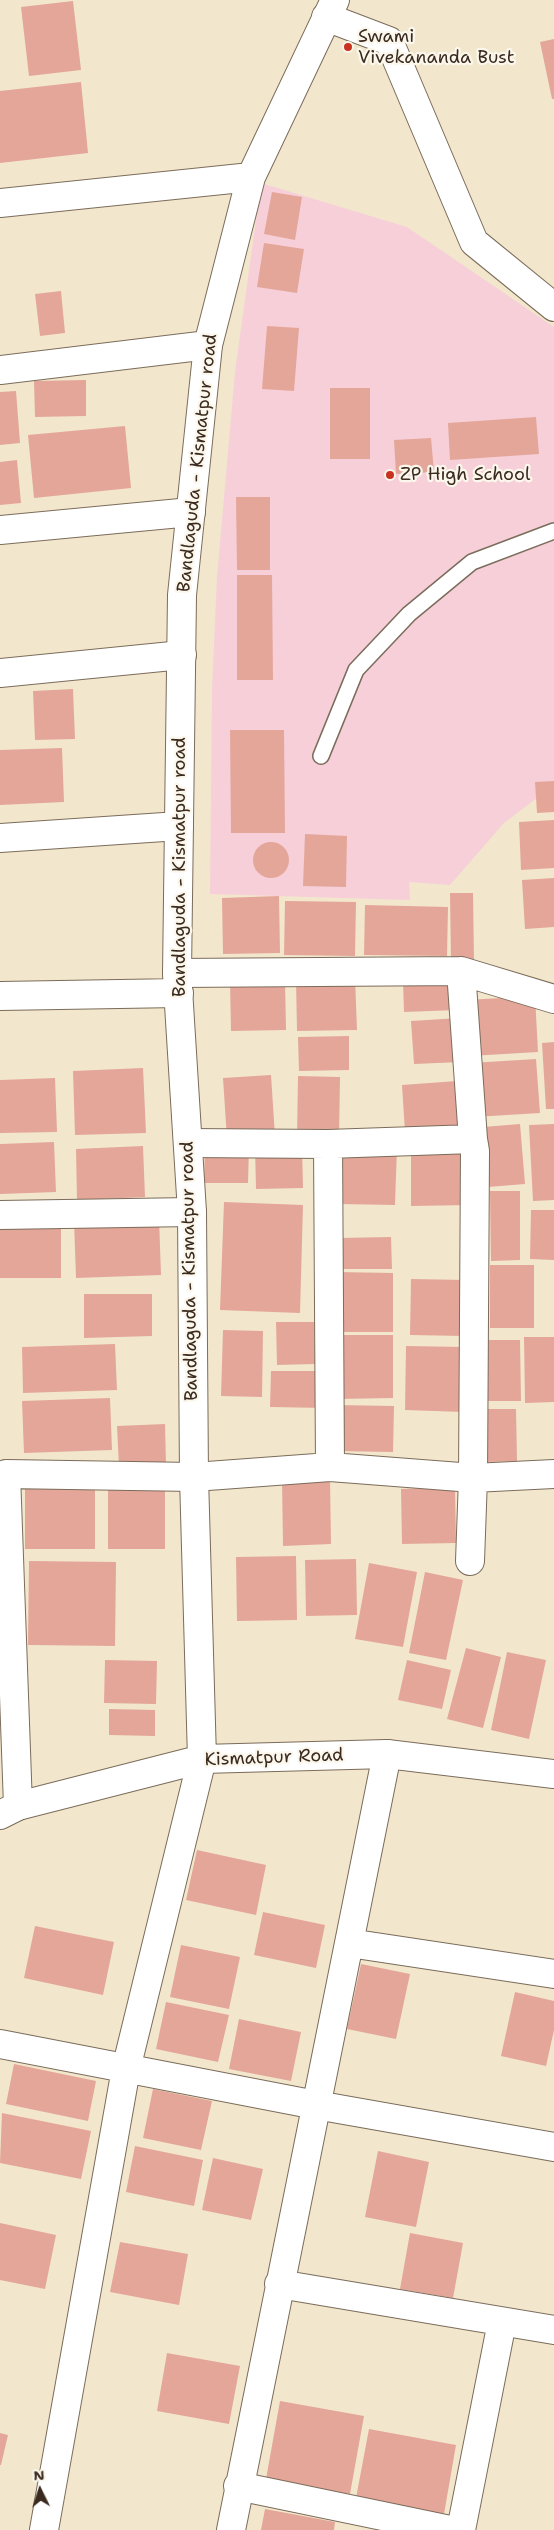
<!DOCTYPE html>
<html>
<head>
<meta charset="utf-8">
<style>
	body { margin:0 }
	#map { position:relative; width:554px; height:2530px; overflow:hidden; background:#f2e7cc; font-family:"Shantell Sans",sans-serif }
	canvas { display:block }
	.north { position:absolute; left:15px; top:2465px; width:50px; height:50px; -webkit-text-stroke:4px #fbf7ec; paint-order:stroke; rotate:356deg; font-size:14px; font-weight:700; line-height:20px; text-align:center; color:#3b2a1e }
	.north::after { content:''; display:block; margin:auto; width:18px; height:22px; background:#3b2a1e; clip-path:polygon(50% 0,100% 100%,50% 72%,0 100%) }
</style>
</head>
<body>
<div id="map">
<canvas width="554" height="2530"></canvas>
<div class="north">N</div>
</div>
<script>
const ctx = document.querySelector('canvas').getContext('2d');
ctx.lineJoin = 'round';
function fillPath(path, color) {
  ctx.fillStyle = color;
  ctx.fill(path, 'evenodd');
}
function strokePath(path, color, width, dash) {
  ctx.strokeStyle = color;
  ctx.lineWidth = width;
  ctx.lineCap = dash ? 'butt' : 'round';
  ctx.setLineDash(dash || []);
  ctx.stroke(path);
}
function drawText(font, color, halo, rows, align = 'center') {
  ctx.font = font + ' "Shantell Sans",sans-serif';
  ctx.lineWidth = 4.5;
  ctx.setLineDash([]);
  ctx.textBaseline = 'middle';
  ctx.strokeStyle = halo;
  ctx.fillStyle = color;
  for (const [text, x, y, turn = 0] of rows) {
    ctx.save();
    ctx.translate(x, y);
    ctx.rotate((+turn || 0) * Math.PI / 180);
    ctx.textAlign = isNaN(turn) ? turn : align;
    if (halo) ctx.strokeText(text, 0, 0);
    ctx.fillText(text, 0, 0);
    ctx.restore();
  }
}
fillPath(new Path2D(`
	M261,183L407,227L554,327V785L504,823L450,885L409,882L410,900L210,894L212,689L217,577L235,372Z`), '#f6cfd9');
fillPath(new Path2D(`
	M73,1L81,70L29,76L21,7Z
	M554,39V99H552L540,42Z
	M81,82L88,153L0,163V91Z
	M272,192L302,197L295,240L264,234Z
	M264,243L304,249L297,293L257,287Z
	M61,291L65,333L40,336L35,294Z
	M267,326L299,328L294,391L262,389Z
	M86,380V416L35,417L34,381Z
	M330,388H370V459H330Z
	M16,391L20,443L0,445V392Z
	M536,417L539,454L450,460L448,423Z
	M125,426L131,488L34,498L28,435Z
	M431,438L434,472L396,474L394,440Z
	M17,460L21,503L0,505V462Z
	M236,497H270V570H237Z
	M237,575H272L273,680H237Z
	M73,689L75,739L35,740L33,691Z
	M230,730H284L285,833H231Z
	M62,748L64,802L0,805V750Z
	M554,781V812L537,813L535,782Z
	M554,820V868L521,870L519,822Z
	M305,834L347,836L346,887L303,886Z
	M253 860a18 18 0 1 1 36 0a18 18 0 1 1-36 0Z
	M554,878V927L525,929L522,880Z
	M450,893H473L474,961H451Z
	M279,896L280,953L223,954L222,898Z
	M285,901L356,902L355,956L284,955Z
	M365,905L448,907L447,956L364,955Z
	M355,977L357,1030L297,1031L296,979Z
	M456,978L457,1010L404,1012L403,981Z
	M285,980L286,1030L231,1031L230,981Z
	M535,996L538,1052L470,1056L467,1000Z
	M459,1018L461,1062L414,1064L411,1021Z
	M349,1036V1070L299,1071L298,1037Z
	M554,1042V1109H546L542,1043Z
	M536,1059L540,1113L474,1117L471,1063Z
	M143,1068L146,1133L75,1135L73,1071Z
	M271,1075L275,1136L227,1139L223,1078Z
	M298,1076L340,1077L339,1138H297Z
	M55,1078L57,1132L0,1133V1080Z
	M457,1081L461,1128L405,1132L402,1085Z
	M520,1124L525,1184L488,1187L483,1127Z
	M554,1124V1200L533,1201L529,1125Z
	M54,1142L56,1192L0,1194V1144Z
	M302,1145L303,1188L256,1189L255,1146Z
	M143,1146L145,1197L77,1200L76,1149Z
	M341,1146L397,1147L395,1205L339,1204Z
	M205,1147H249L248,1183H204Z
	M411,1149H471V1205L411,1206Z
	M490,1191H520V1260L491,1261Z
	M224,1202L303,1205L300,1313L220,1310Z
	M531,1210H554V1260L530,1259Z
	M159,1218L161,1275L76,1278L74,1221Z
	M0,1224H61V1278H0Z
	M391,1237L392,1269H340L339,1238Z
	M490,1265H534V1328H490Z
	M336,1272L393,1273V1332H336Z
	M411,1279L465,1280L464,1336L410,1335Z
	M84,1294H152V1336L84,1338Z
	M276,1322H314L315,1364L277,1365Z
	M223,1330L263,1331L262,1397L221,1396Z
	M337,1335H393V1398L337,1399Z
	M524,1337H554V1402L525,1403Z
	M486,1340H520L521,1401H486Z
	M115,1344L117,1390L23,1393L22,1347Z
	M406,1346L464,1347L463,1412L405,1410Z
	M271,1371H326V1408L270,1407Z
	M110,1398L112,1450L24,1453L22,1401Z
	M335,1405L394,1406L393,1452L334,1451Z
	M487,1409H516L517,1461L487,1462Z
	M165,1424L166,1465L119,1467L117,1426Z
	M25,1479L95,1480V1549H25Z
	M330,1479L331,1544L283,1546L282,1480Z
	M108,1483L165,1484V1549H108Z
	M455,1487L456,1543L402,1544L401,1489Z
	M296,1556L297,1620L237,1621L236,1557Z
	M356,1559L357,1615L306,1616L305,1560Z
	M29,1561L116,1562L115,1646L28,1645Z
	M369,1563L417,1572L403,1647L355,1639Z
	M425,1572L463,1580L446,1660L409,1653Z
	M466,1648L501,1657L483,1728L447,1719Z
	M507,1652L546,1660L529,1739L491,1730Z
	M105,1660L157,1661L156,1704L104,1703Z
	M407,1660L451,1670L442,1709L398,1700Z
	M109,1709L155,1710V1736L109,1735Z
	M197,1850L266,1865L256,1915L186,1900Z
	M263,1912L325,1925L316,1968L254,1955Z
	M35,1926L114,1942L103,1995L24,1978Z
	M181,1945L240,1957L229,2009L170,1997Z
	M361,1964L410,1974L396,2039L347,2029Z
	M515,1992L554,2001V2030L546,2066L501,2056Z
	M166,2002L229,2015L218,2062L156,2049Z
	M239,2019L301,2032L291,2081L229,2069Z
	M14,2064L96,2081L88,2121L6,2104Z
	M153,2089L212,2101L201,2150L143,2138Z
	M2,2113L91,2131L81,2179L0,2163Z
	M135,2146L203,2160L194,2206L126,2192Z
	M378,2151L429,2162L416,2227L365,2217Z
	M213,2158L263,2169L251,2220L202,2210Z
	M0,2223L56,2235L45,2289L0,2280Z
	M410,2233L463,2243L453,2298L400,2289Z
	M120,2242L188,2254L179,2305L110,2292Z
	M167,2353L240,2366L229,2424L157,2411Z
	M280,2401L364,2416L350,2494L266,2479Z
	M369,2429L456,2445L444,2514L356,2498Z
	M0,2433L8,2435L1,2465H0Z
	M265,2509L335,2522L334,2530H261Z`), '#e4a699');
const service = new Path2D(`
	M321,756L356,670L409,614L472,562L554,531`);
const minor = new Path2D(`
	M326,17L389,41L474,242L554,307
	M0,370L208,345
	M0,530L191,512
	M0,673L182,655
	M0,838L179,826
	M461,971L473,1139
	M177,973L461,971L554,999
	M0,996L179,993
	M188,1143L328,1144L473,1139L475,1151L473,1478L470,1561
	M328,1144L330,1467
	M0,1215L192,1212
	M18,1806L6,1474L194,1477L330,1467L473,1478L554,1474
	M349,1943L554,1974
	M0,2044L316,2105L554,2147
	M279,2284L554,2330
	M238,2486L450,2530
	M44,2530L126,2069L202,1759
	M231,2530L387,1754
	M461,2530L502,2322`);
const tertiary = new Path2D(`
	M0,203L251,177
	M202,1759L194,1477L192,1212L177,973L182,595L208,345L251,177L335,0
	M0,1815L18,1806L202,1759L387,1754L554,1774`);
strokePath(service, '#7b6c5b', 18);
strokePath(minor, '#7b6c5b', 30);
strokePath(tertiary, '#7b6c5b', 30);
strokePath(service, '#fff', 15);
strokePath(minor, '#fff', 28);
strokePath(tertiary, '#fff', 28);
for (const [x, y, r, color] of [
	[348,47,5,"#c8321e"],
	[390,475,5,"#c8321e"]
]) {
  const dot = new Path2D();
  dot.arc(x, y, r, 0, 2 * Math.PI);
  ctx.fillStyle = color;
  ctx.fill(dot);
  strokePath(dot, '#fbf7ec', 2);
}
drawText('18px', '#3b2a1e', '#fbf7ec', [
	["Swami",358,37],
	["Vivekananda Bust",358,58],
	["ZP High School",400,475]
], 'left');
drawText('18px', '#3b2a1e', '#fbf7ec', [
	["Bandlaguda - Kismatpur road",198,463,-84],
	["Bandlaguda - Kismatpur road",180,867,-90],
	["Bandlaguda - Kismatpur road",190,1271,-91],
	["Kismatpur Road",274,1758,-2]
]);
</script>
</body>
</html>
